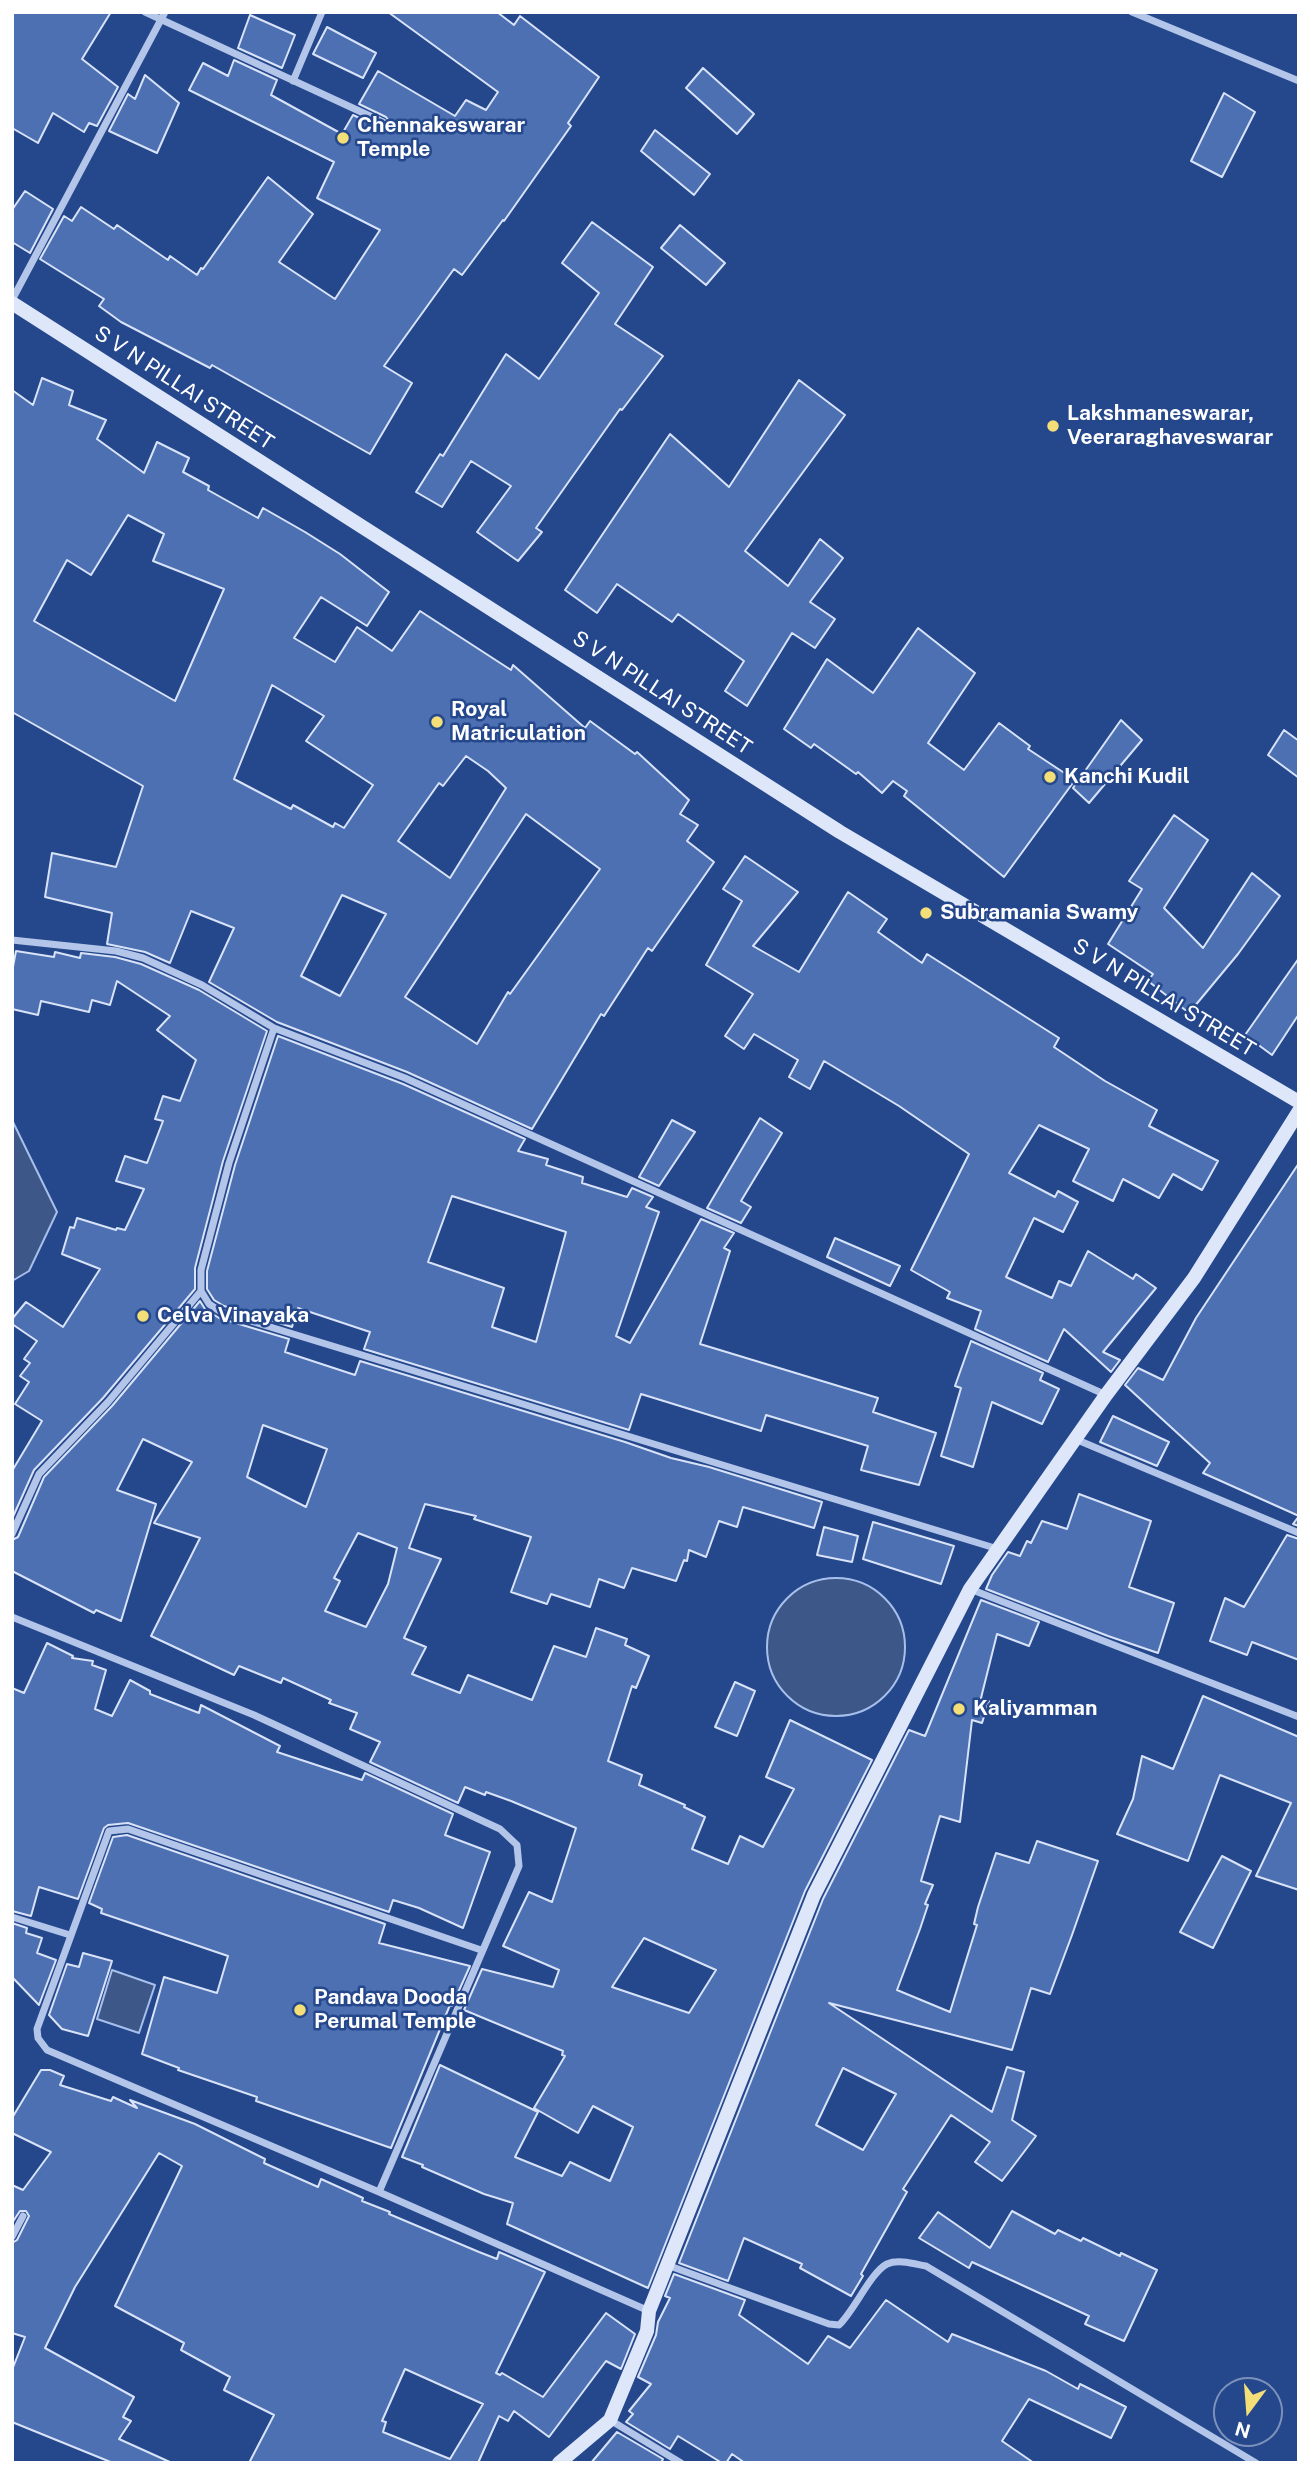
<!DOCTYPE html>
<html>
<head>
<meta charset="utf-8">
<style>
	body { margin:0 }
	#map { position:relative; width:1311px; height:2475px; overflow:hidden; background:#25478c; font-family:"Public Sans",sans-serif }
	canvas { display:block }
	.frame { position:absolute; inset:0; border:14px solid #fff; pointer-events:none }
	.north { position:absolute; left:1213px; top:2377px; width:70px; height:70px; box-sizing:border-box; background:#25478c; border:2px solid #7c91ba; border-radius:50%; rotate:196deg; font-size:19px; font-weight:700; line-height:28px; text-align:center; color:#fff }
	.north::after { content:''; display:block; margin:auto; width:24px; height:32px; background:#f4de77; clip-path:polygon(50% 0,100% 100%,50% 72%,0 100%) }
</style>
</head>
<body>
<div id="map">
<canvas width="1311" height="2475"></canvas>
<div class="frame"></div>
<div class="north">N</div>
</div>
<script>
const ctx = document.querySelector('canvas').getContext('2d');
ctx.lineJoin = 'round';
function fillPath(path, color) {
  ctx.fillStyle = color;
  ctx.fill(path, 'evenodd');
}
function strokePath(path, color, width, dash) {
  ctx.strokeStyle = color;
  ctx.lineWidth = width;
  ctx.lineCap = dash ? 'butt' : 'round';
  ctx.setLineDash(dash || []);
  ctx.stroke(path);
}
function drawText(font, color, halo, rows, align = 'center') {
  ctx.font = font + ' "Public Sans",sans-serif';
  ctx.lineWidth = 5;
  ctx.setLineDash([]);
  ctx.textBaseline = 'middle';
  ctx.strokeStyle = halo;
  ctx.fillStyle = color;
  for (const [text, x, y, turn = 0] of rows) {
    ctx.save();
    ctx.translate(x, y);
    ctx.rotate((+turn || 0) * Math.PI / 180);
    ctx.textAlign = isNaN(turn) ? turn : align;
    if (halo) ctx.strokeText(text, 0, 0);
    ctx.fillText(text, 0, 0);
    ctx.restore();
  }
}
const water = new Path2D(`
	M12,1120L57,1212L29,1271L12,1281Z
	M767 1647a69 69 0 1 1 138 0a69 69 0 1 1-138 0Z
	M112,1970L155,1985L139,2033L97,2019Z`);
fillPath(water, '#3e5789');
strokePath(water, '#a7c0eb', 2);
const building = new Path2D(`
	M12,12H111L82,59L118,87L97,126L89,123L84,132L53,113L38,143L12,128Z
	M388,12H497L514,25L520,16L599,77L568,123L571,126L504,221L503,220L462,275L454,269L384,366L412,383L370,454L212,365L210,368L121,322L99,306L104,299L40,259L64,216L72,221L81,207L114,229L117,225L168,260L170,256L197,275L201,268L203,269L268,177L313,214L279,262L335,299L380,230L317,198L334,162L189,90L203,63L228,76L234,60L277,80L271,95L342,134L353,115L381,128L388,125L389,121L386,117L359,104L378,71L455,116L466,100L486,110L498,92Z
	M250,15L295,35L282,68L238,48Z
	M327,27L376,53L363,78L313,54Z
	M703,68L754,114L737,134L686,88Z
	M145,75L179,103L157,153L109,131L128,94L135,99Z
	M1224,93L1255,112L1222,177L1191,161Z
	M655,130L710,174L694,195L641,151Z
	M25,191L53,209L30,253L12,242V210Z
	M592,222L653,267L615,324L663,356L622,410L620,409L536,528L542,532L518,561L477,532L511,486L471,461L442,507L416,492L440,454L443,456L506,354L539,379L599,293L562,263Z
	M680,225L725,263L706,285L661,248Z
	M42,378L73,391L69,405L106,420L97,439L144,473L157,442L189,458L183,472L209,486L208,490L258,518L263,508L305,532L340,554L389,592L367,626L321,597L294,638L335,662L357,627L392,651L420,611L511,670L513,665L585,728L590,721L635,754L637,752L689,800L680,814L698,825L687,841L714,862L652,951L648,948L604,1016L601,1014L532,1129L407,1072L277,1022L209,982L234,928L191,911L170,963L145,952L107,944L112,913L45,897L52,853L116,867L143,786L12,712V390L33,405ZM128,515L164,534L153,561L224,589L175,701L34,621L67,560L91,575ZM272,685L324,716L306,741L373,785L344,828L335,823L333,827L293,805L291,809L234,779ZM466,756L488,771L506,788L450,878L398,841L439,783L443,786ZM526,814L600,869L510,994L508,992L477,1044L405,997ZM342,895L386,914L340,996L301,976Z
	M799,380L845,415L745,551L788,586L820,539L843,558L810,602L835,619L815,648L792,633L747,706L725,691L744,661L678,614L672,622L617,584L597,613L565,590L670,434L729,487Z
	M918,628L975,673L928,743L964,770L999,723L1030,746L1028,749L1075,780L1004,877L904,796L907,791L893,781L882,793L858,772L856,774L814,744L811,748L784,729L827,659L873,693Z
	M1121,720L1142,740L1089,803L1073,788Z
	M1284,730L1299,741V778L1268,755Z
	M1174,815L1208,840L1164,908L1203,948L1252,873L1280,896L1238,954L1189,1013L1148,981L1153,974L1108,944L1142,889L1129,881Z
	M745,856L798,892L753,946L799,972L848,892L887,919L878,932L922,963L927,954L1059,1038L1054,1047L1105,1081L1157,1110L1149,1126L1218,1161L1202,1190L1173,1174L1159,1198L1123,1179L1113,1201L1073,1181L1089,1149L1039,1125L1009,1173L1055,1197L1058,1191L1078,1202L1063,1232L1034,1218L1006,1277L1052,1298L1059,1281L1071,1286L1088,1251L1133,1279L1136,1274L1156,1288L1103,1352L1120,1360L1111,1372L1064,1329L1048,1362L975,1329L981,1311L947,1298L950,1292L911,1270L969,1154L899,1106L824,1061L810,1089L789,1077L798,1060L754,1034L744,1049L725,1036L753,994L706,965L742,901L723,889Z
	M16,951L54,957L55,952L80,958L81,953L115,957L141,964L199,990L267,1031L223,1161L195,1268V1289L103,1398L34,1470L12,1519V1471L42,1421L15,1404L29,1382L20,1376L30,1363L24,1359L37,1341L12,1324V1319L26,1302L63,1327L100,1269L62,1254L70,1227L74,1228L77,1218L116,1230L117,1228L125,1230L144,1189L116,1181L125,1156L147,1163L163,1121L155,1119L163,1096L180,1101L196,1060L157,1030L170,1016L117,981L110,1005L92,1000L89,1012L41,1001L38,1015L12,1009V972Z
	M1299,958V1014L1272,1055L1245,1035Z
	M278,1036L403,1084L525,1139L518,1151L548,1159L546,1165L583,1177L582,1183L627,1197L632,1188L653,1197L646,1207L659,1212L616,1336L630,1343L701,1219L734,1233L724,1248L730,1251L700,1344L878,1398L873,1412L936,1433L919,1485L861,1470L868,1446L766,1415L761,1431L641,1394L629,1430L364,1349L370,1332L298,1308L292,1327L224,1306L214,1300L207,1289V1271L235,1165ZM452,1196L566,1232L536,1342L492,1327L504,1288L428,1262Z
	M760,1118L782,1133L741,1201L751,1207L741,1223L707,1208Z
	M672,1120L695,1132L659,1186L639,1177Z
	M1299,1163V1526L1293,1524L1299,1516L1203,1473L1210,1463L1125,1385L1138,1368L1163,1380L1196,1318Z
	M835,1238L900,1266L890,1286L827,1257Z
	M200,1301L205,1309L219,1318L289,1339L285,1352L355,1375L360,1361L625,1442L671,1458L709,1467L822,1502L814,1528L743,1507L737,1527L719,1521L706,1557L689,1550L687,1561L684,1560L676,1581L632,1568L624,1588L599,1579L590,1607L551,1594L547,1604L511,1592L531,1537L474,1519L476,1516L425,1504L409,1548L441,1559L404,1638L426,1647L412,1674L460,1693L468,1675L532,1700L554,1646L586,1657L596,1628L627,1639L625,1645L649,1656L636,1688L632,1686L608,1761L642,1775L639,1785L685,1805L684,1807L705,1817L692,1849L728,1864L740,1836L763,1847L794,1789L766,1777L790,1720L872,1760L805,1891L648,2288L507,2224L513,2203L484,2194L422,2167L423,2165L402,2157L440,2065L538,2112L515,2157L562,2176L570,2162L610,2181L633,2127L593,2106L578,2133L534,2108L565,2056L562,2055L563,2051L464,2010L482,1969L553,1987L559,1970L503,1946L529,1892L552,1902L576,1828L511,1801L486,1792L485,1795L465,1787L458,1803L370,1762L380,1742L350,1729L357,1713L329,1703L331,1700L283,1678L281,1683L239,1666L234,1675L151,1636L200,1538L154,1523L192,1462L143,1439L117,1490L156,1504L121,1621L96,1610L94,1613L12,1571V1540L18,1537L44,1477L112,1406ZM263,1425L327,1449L306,1507L247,1477ZM358,1533L397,1548L388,1584L366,1627L325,1611L340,1581L334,1578ZM644,1938L716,1970L689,2013L612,1987Z
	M971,1341L1043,1373L1040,1380L1059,1389L1042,1424L992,1402L973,1467L941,1456L961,1388L955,1386Z
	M1113,1416L1169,1442L1157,1466L1100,1442Z
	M1079,1494L1151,1521L1129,1587L1174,1603L1158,1653L1108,1636L986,1589L992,1575L1008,1552L1020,1556L1027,1541L1031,1543L1042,1521L1067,1529Z
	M873,1522L954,1546L941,1584L863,1559Z
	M824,1527L858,1536L852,1562L817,1555Z
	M1287,1535L1299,1539V1660L1252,1642L1247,1655L1210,1641L1225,1598L1244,1607Z
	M981,1600L1039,1622L1029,1646L997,1634L981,1698L989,1701L982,1723L972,1720L960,1822L940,1816L921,1881L933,1885L925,1904L928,1905L920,1929L897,1990L950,2012L977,1925L974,1924L978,1907L996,1853L1029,1863L1037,1841L1098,1861L1072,1935L1050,1994L1031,1988L1012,2050L829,2003L992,2112L1007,2067L1024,2072L1012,2120L1036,2136L1002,2181L975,2162L990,2142L951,2115L903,2189L907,2192L861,2274L863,2276L851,2296L800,2268L802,2264L744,2238L728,2281L679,2263L823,1899L909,1730L925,1736ZM843,2068L896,2094L863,2150L816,2125Z
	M47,1643L73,1656L72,1658L93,1661L92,1665L106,1670L95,1709L112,1716L130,1680L150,1691V1694L199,1713L201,1705L280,1746L277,1752L362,1780L365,1773L453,1814L445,1835L490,1852L463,1928L419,1908L393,1900L389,1912L128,1823L108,1825L104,1828L78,1899L39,1887L31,1916L12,1911V1688L24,1693Z
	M735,1682L755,1691L737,1736L715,1727Z
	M1203,1696L1299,1737V1890L1256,1876L1291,1803L1220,1775L1188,1861L1117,1834L1133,1799L1142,1756L1173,1769Z
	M127,1835L385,1924L379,1943L470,1966L452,2006L450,2005L391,2148L256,2101L257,2097L178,2070L179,2068L142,2054L164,1977L217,1993L228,1956L101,1913L102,1909L89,1903L113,1837Z
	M1222,1856L1251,1871L1213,1948L1180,1932Z
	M12,1923L27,1928L26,1933L42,1938L37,1953L56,1960L39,2005L12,1977Z
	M83,1953L112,1961L88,2036L62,2029L49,2015L67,1964L79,1967Z
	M41,2070H50L64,2076L60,2085L111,2101L113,2097L137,2108L130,2100L195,2124L265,2159L264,2163L318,2187L321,2179L363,2198L362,2201L390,2212L389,2214L479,2252L497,2259L499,2252L545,2272L496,2373L500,2375L502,2373L543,2397L606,2313L635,2334L621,2369L606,2361L549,2437L514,2411L508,2421L499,2416L478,2463H249L274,2415L224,2390L230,2377L181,2350L184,2343L115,2306L182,2166L159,2153L75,2287L45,2348L134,2397L123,2417L131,2421L119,2439L172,2463H113L12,2422V2370L25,2337L12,2333V2243L17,2240L29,2216L26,2211H20L12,2223V2185L23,2190L51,2152L12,2133V2118ZM405,2369L483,2404L450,2459L383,2432L386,2422L382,2421Z
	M1012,2211L1055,2234L1058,2230L1081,2241L1083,2238L1120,2256L1121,2253L1157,2270L1124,2341L1085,2324L1089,2316L972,2262L969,2268L919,2238L938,2212L990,2248Z
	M674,2274L745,2300L739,2315L808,2364L828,2336L850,2348L886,2300L948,2342L952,2334L1046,2371L1078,2389L1080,2384L1126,2407L1111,2438L1029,2399L1002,2441L1034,2463H745L732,2454L726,2463H722L678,2436L670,2449L626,2422L633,2414L629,2411L651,2384L638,2377L656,2335L658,2322L670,2298L665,2296Z
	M617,2432L663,2459L661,2463H591Z`);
fillPath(building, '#4d70b3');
strokePath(building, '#d8e3f8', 2);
strokePath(new Path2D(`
	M145,12L383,122
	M1132,12L1299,81
	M293,81L322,12
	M12,300L165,12
	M12,940L116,951L143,958L202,985L274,1028L405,1078L1106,1395
	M274,1028L229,1163L201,1270V1291L209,1304L221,1312L998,1549
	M1075,1439L1299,1533
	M12,1534L39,1474L108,1402L201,1291
	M970,1589L1299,1717
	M12,1617L254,1715L500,1829L517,1845L519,1866L379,2192
	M12,1917L70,1935
	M481,1950L128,1829L109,1831L37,2029L38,2038L47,2050L379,2192L649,2311
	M12,2237L23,2216
	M667,2265L829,2324L839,2325C854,2311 871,2272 887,2264C898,2259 915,2264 926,2266L1256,2463
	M610,2420L681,2463`), '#b3c6ea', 7);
strokePath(new Path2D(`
	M12,303L840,832L1299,1102
	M559,2463L610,2420L647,2331L649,2311L814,1895L970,1589L1106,1395L1194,1278L1299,1111`), '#dee7f9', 14);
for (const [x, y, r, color] of [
	[343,138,7,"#f4de77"],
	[1053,426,7,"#f4de77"],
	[437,722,7,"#f4de77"],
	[1050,777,7,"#f4de77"],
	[926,913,7,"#f4de77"],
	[143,1316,7,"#f4de77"],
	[959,1709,7,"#f4de77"],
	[300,2010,7,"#f4de77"]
]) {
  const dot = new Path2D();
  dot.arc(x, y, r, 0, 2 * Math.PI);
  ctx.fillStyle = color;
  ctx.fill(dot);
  strokePath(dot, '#25478c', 2.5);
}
drawText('bold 21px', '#fff', '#25478c', [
	["Chennakeswarar",357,126],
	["Temple",357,150],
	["Lakshmaneswarar,",1067,414],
	["Veeraraghaveswarar",1067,438],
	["Royal",451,710],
	["Matriculation",451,734],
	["Kanchi Kudil",1064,777],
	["Subramania Swamy",940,913],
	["Celva Vinayaka",157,1316],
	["Kaliyamman",973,1709],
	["Pandava Dooda",314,1998],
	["Perumal Temple",314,2022]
], 'left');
drawText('21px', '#fff', '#25478c', [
	["S V N PILLAI STREET",184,388,33],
	["S V N PILLAI STREET",662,693,33],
	["S V N PILLAI STREET",1164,998,31]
]);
</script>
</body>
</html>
